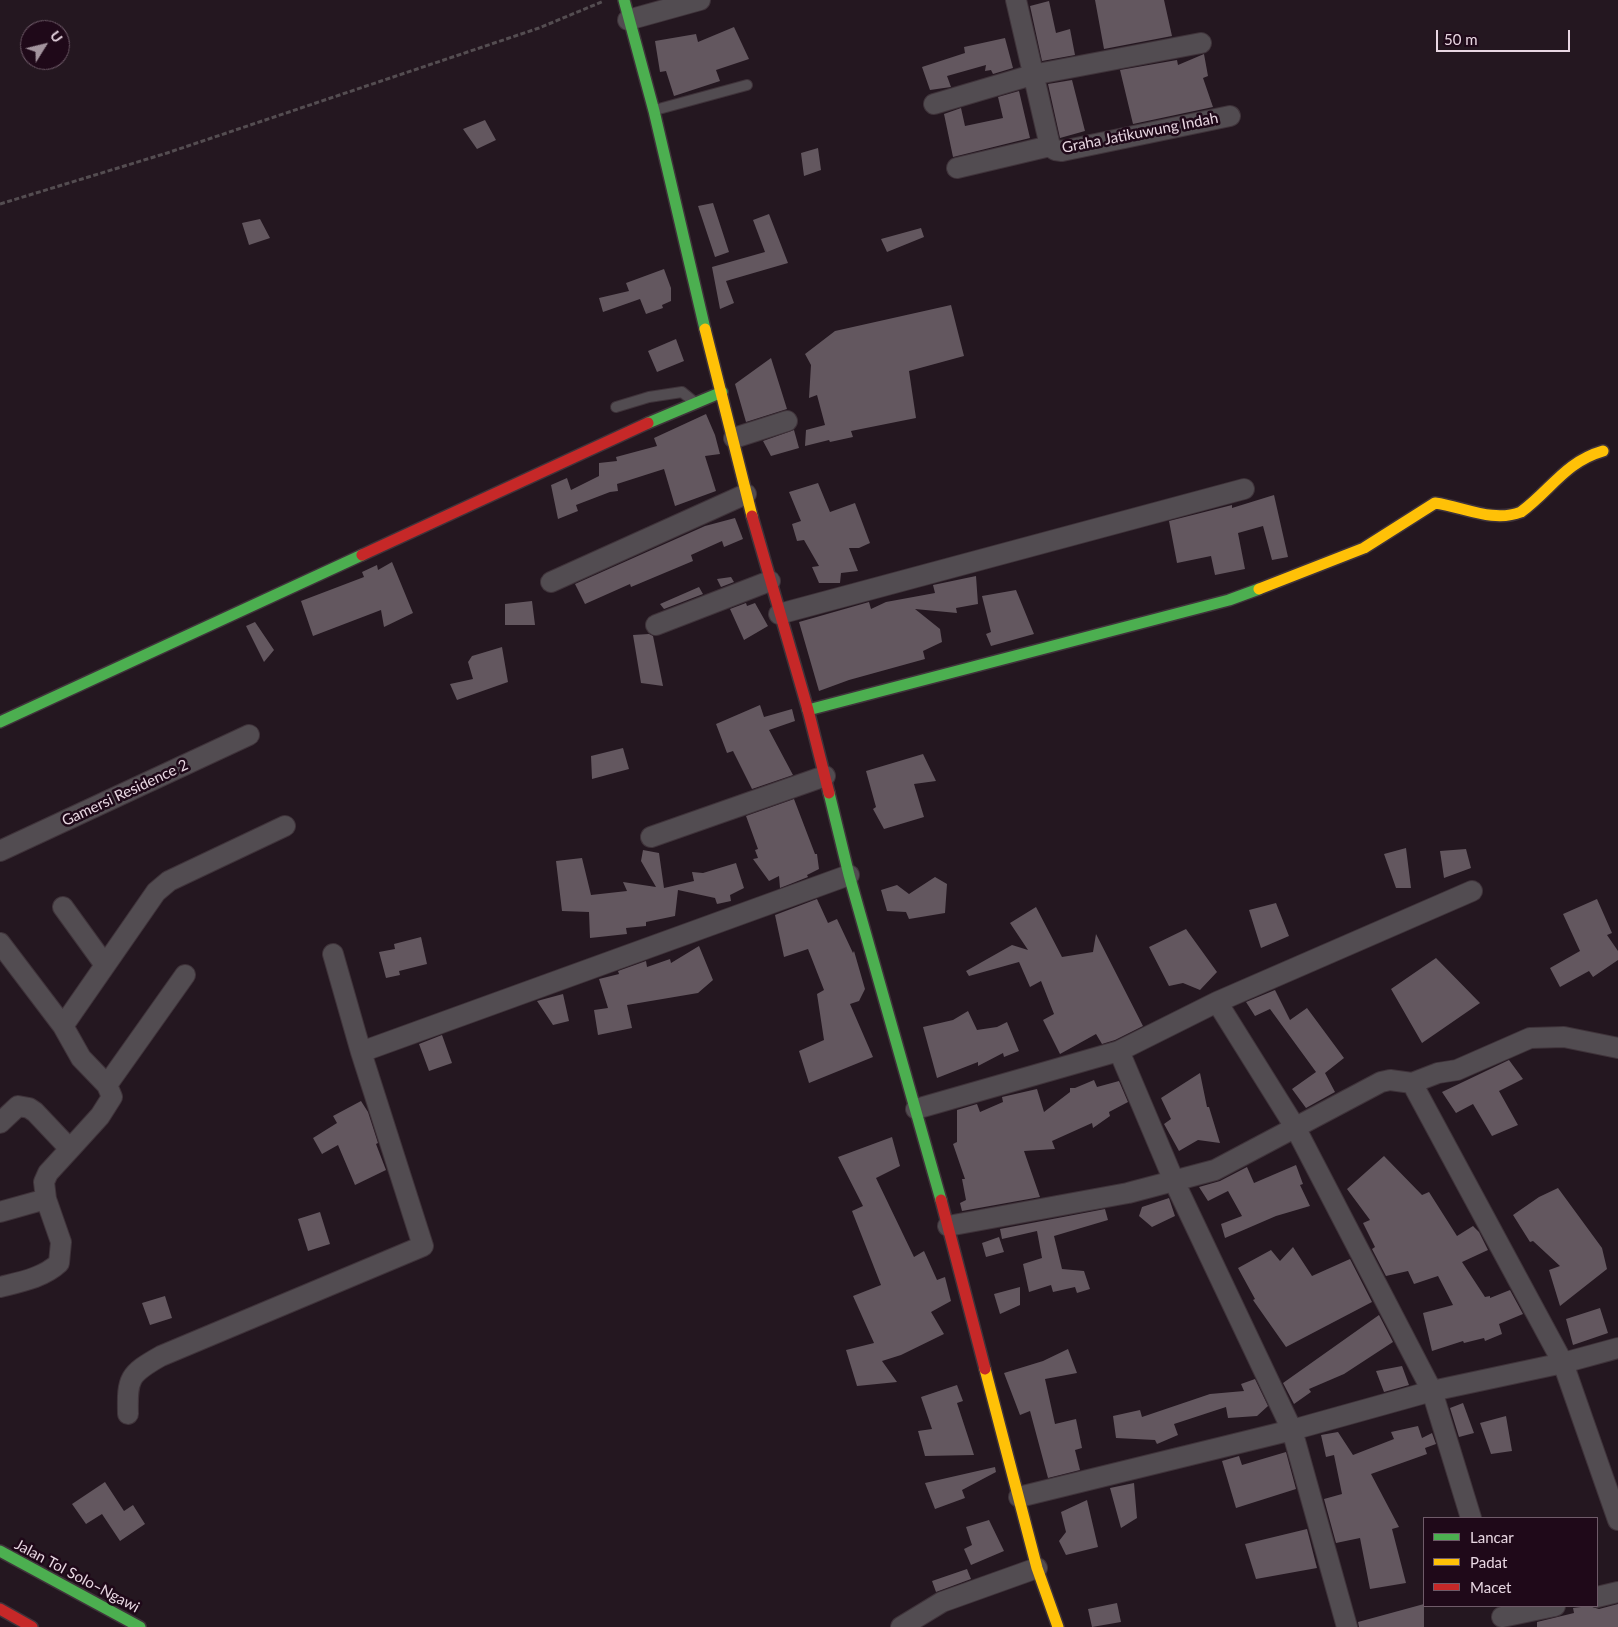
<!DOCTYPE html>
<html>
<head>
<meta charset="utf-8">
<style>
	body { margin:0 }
	#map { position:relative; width:1618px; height:1627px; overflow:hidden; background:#241720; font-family:Lato,sans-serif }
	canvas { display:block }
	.legend { position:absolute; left:1423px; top:1517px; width:175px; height:90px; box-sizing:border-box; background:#1f0919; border:1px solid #6f5b69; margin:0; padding:6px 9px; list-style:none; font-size:15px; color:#e8d7e2 }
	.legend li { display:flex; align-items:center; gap:10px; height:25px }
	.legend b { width:25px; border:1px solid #6f5b69 }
	.north { position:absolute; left:20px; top:20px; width:50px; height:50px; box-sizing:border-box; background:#1f0919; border:1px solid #6f5b69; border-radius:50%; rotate:54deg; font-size:14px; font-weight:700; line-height:20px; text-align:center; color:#e8d7e2 }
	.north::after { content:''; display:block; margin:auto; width:18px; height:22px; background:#a3949e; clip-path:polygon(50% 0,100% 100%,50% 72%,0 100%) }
	.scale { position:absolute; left:1436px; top:30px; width:134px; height:22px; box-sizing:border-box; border:2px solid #e8d7e2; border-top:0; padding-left:6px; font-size:15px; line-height:18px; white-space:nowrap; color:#e8d7e2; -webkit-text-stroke:4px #1f0919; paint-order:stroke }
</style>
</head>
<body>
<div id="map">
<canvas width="1618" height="1627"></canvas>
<ul class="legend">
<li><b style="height:6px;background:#4caf50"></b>Lancar</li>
<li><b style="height:6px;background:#ffc107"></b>Padat</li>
<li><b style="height:6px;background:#c62828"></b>Macet</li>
</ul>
<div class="north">U</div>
<div class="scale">50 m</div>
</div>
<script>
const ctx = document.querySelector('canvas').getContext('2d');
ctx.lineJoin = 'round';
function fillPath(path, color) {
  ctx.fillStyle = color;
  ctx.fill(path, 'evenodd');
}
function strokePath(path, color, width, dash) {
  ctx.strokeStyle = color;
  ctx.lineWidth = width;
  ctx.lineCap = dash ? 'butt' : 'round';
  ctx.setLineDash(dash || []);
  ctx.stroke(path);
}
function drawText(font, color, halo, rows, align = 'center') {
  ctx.font = font + ' Lato,sans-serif';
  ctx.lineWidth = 5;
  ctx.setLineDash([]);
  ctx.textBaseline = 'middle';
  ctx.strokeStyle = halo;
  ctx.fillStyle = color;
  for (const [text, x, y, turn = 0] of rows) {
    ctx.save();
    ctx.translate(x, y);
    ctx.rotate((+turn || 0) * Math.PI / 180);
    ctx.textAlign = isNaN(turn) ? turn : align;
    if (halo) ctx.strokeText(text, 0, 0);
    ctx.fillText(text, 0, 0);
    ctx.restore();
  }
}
fillPath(new Path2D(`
	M1095,0H1164L1172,36L1104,49Z
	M1049,1L1056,33L1070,29L1075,55L1042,61L1030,6Z
	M734,27L749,59L716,70L720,81L674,96L666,71L660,72L655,41L696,34L698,42Z
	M1005,38L1013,68L993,74L991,70L985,71L986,65L947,76L951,87L930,90L922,67L965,53L964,47Z
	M1204,54L1208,76L1203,78L1213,107L1133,124L1120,70L1177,60L1178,65Z
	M1072,80L1085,131L1060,138L1048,84Z
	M1019,91L1030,138L953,157L944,114L961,108L965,126L1003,118L998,97Z
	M485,120L496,140L477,149L463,129Z
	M818,148L821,170L804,176L801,153Z
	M713,203L729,252L715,257L698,206Z
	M769,214L788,263L726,281L734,303L720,309L712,267L765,252L753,220Z
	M260,219L270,238L249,245L242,223Z
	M921,228L924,237L887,252L881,239Z
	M664,269L671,288V301L662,305L663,308L646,314L640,299L603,312L599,298L629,291L626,283Z
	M951,305L964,356L909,371L916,418L851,431L853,437L830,442L829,440L805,446L806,430L825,425L817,395L809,398L811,365L805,354L835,331Z
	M676,339L684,361L657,372L648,351Z
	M771,358L787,409L746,422L735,384Z
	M706,414L715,435L720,454L705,456L716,491L675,506L664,469L617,484L618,491L610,492L576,505L578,511L558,519L551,485L567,478L571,490L599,476V463L617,461L616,457L657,446L654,438Z
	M794,430L799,448L771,456L763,441Z
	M818,483L830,512L855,503L870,543L859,548H849L858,571L841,573L840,583H819L812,567L819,566L804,540L797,541L792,524L801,521L789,492Z
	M1274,495L1288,557L1272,560L1263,526L1238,533L1245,569L1215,575L1211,556L1177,563L1169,521L1232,505V508Z
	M735,518L743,539L724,547L722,541L691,555L693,561L631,587L630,584L585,604L575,584L705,526Z
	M392,562L413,613L384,627L381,610L313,636L301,601L364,577L362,572L377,565L378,570Z
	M976,576L978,604L956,608L957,613L915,609L940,629L942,642L923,651L925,659L849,680L819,691L799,622L869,602L871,609L886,602L935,593L933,585Z
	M731,577L734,582L721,587L717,579Z
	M699,587L703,594L664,609L660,604Z
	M1016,590L1034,634L991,646L986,634L991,632L982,596Z
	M532,601L535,625H505V604Z
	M746,603L747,606L755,603L768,626L744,640L730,609Z
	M255,622L274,650L264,662L246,626Z
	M649,634L653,636L663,686L641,683L633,635Z
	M502,647L508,682L457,700L450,684L473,679L468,662L472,656Z
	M760,705L764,717L792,709L795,721L769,730L793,775L752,789L733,751L727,753L716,724Z
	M623,748L629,769L592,779L591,756Z
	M923,754L936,781L914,784L924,817L884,829L873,809L876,807L866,771Z
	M794,799L815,854H817L819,869L807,875L808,877L780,888L779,876L769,881L753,859L758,858L755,850L758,849L746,816Z
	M1406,848L1411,888H1396L1384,854Z
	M1466,849L1471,868L1444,878L1440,851Z
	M643,850L659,853L664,888L694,881L692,872L703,873L736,863L744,888L730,895L731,901L717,904L715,898L678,890L675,916L646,922V926L626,928L627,934L590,938L589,912L562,911L556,861L582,858L591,895L627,891L623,882L656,887L641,861Z
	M935,877L947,884L945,913L909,919L906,912L887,911L881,890L897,885L909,894Z
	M817,899L828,923L837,919L853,953L854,951L865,989L859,1001L850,1004L873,1057L809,1083L799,1051L824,1040L817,994L824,990L808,949L784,957L775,915Z
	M1597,899L1612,933L1607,935L1618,951V960L1593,977L1589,971L1560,987L1550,968L1580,951L1563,914Z
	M1276,903L1289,936L1261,948L1249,910Z
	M1036,907L1062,957L1093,952L1096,934L1143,1026L1115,1040L1102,1044L1096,1034L1060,1054L1043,1020L1054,1014L1041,981L1030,987L1019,962L969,976L966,971L1012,945L1028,950L1010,923Z
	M1186,929L1217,972L1200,990L1183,983L1169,986L1149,947Z
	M421,937L427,964L399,971L400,975L386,978L379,952L395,949L394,944Z
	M699,946L713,980L698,993L627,1005L632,1028L598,1035L594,1010L608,1008L599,979L619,974L618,971L646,961L647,967L670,959L671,963Z
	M1436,958L1480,1003L1422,1043L1391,989Z
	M1275,990L1290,1020L1307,1008L1344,1058L1325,1073L1335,1092L1306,1108L1292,1089L1316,1072L1270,1009L1255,1016L1246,1002Z
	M563,994L569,1021L553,1025L537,1001Z
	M968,1011L977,1030L997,1027L1007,1022L1019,1051L1004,1057L1003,1053L978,1066V1062L937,1078L923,1027L953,1020Z
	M442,1035L452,1063L429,1071L419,1044Z
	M1509,1060L1523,1079L1499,1091L1518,1125L1492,1136L1473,1104L1456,1113L1442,1092Z
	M1200,1073L1207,1107H1209L1220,1143L1198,1140L1179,1151L1164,1124L1171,1119L1161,1098Z
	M1094,1080L1097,1087L1119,1081L1128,1102L1109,1112L1110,1116L1093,1128L1092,1123L1052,1141L1055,1149L1024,1151L1040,1197L962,1211L960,1203L966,1200L962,1179H965L953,1144L957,1142V1110L977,1104L980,1112L1003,1102L1002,1097L1037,1089L1044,1112L1070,1092V1088H1075Z
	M361,1101L368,1112L378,1143L376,1144L386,1170L355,1185L338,1145L322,1154L313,1138L337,1123L333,1116Z
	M892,1137L900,1166L876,1178L914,1257L924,1251L937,1280L945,1277L951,1301L931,1312L944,1334L901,1355L882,1361L897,1382L857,1386L846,1350L874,1343L853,1296L881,1285L852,1211L863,1206L838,1157Z
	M1384,1156L1422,1195L1429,1192L1457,1236L1473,1226L1479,1232L1488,1250L1462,1262L1485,1297L1490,1296V1298L1510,1290L1523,1314L1499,1324L1502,1334L1485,1341L1484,1338L1464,1343L1463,1341L1432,1351L1423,1313L1453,1305L1438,1276L1414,1284L1408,1271L1386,1276L1372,1249L1375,1247L1363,1223L1370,1220L1347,1189Z
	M1296,1165L1303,1184L1300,1185L1310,1206L1276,1216L1225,1238L1221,1224L1242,1216L1228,1191L1208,1201L1199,1187L1220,1181L1247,1167L1254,1183Z
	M1558,1188L1602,1248L1607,1269L1560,1306L1549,1270L1560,1266L1533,1241L1530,1242L1513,1215L1539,1197Z
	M1169,1198L1175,1216L1152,1227L1139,1216L1142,1207Z
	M1105,1209L1108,1220L1054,1236L1062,1269L1084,1271L1090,1289L1077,1293L1075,1287L1053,1292L1051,1285L1029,1292L1023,1264L1042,1258L1037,1231L1002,1239L1000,1229Z
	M320,1212L330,1244L308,1251L298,1219Z
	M999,1237L1004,1252L986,1257L982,1243Z
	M1293,1247L1312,1276L1350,1259L1372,1302L1286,1347L1253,1300L1255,1299L1238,1268L1271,1250L1280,1261Z
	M1020,1287V1305L1000,1314L994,1294Z
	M165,1296L172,1318L150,1325L142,1303Z
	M1600,1308L1608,1333L1573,1345L1566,1319Z
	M1379,1315L1393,1342L1344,1374L1309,1389L1311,1392L1294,1404L1283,1383Z
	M1068,1349L1077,1373L1045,1379L1055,1424L1076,1419L1082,1448L1075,1450L1080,1470L1048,1478L1030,1411L1020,1415L1004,1373L1043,1361Z
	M1402,1366L1409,1385L1384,1392L1376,1371Z
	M1255,1379L1268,1406L1257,1416L1228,1418L1226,1407L1174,1424L1178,1435L1157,1444L1155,1440L1116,1438L1113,1416L1140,1410L1142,1417L1210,1394L1244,1391L1241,1384Z
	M957,1385L963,1401L957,1403L974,1455L925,1456L918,1431L932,1429L921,1397Z
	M1463,1403L1474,1433L1459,1437L1450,1408Z
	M1506,1416L1512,1451L1491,1454L1480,1423Z
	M1418,1426L1422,1438L1432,1433L1436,1444L1425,1448L1427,1454L1371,1474L1399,1527L1392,1529L1406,1583L1370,1589L1360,1538L1336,1543L1324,1499L1342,1494L1334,1455L1326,1457L1321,1435L1338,1432L1353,1455L1394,1439L1391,1432Z
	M1286,1452L1296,1489L1236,1508L1222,1461L1239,1456L1242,1465Z
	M995,1467L996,1472L962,1490L965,1498L935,1509L925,1483Z
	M105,1482L124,1511L133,1505L145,1524L120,1541L102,1514L86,1524L72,1504Z
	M1134,1483L1137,1518L1121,1528L1110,1488Z
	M1087,1500L1098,1547L1066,1555L1059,1541L1066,1532L1061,1512Z
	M989,1520L1004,1551L971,1565L964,1549L972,1545L966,1527Z
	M1307,1529L1317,1568L1256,1579L1245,1544Z
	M967,1569L971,1579L936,1592L932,1581Z
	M1117,1603L1121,1622L1092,1627L1088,1609Z
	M1424,1604V1627H1359L1358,1622Z
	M1618,1604V1627H1537V1622L1574,1613L1573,1608L1589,1606L1599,1609Z`), '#63575f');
const lane = new Path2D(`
	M655,110L747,85
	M616,407L649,397L682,392L693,401`);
const street = new Path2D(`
	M1016,0L1050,146L1055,150L1062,151L1230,116
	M628,20L700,0
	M934,104L1032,75L1201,43
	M957,168L1050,146
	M734,438L787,421
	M551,582L746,494
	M779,614L1244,489
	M656,625L770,581
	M651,837L825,776
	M0,851L249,735
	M63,907L105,965
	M0,943L63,1026L81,1058L107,1085L112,1097L100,1116L70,1149L35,1112L29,1108L18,1106L0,1123
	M1217,1002L1295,1127L1432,1391L1471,1518
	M63,1026L156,892L169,881L285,826
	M1119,1051L1174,1181L1292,1430L1347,1627
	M361,1052L849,875
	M1412,1083L1563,1363L1618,1520
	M107,1085L185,975
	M916,1109L1119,1051L1217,1002L1472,891
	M0,1212L46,1199
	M948,1226L1128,1193L1215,1170L1381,1082L1390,1080L1412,1083L1438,1073L1457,1070L1530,1038L1564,1037L1618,1048
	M0,1287C20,1282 43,1278 59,1263L61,1242L46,1199L44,1182L48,1173L70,1149
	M128,1414C127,1378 129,1374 161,1356L423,1246L361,1052L333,954
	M1019,1497L1292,1430L1432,1391L1563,1363L1618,1348
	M1597,1597L1618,1592
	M1502,1617L1555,1606
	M901,1627L942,1602L1037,1568`);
const fast = new Path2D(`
	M624,0L654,111L705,329
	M648,423L722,392
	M808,710L1229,600L1259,589
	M0,722L362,555
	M829,793L849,875L941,1200
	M0,1551L140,1627`);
const slow = new Path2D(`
	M705,329L752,516
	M1259,589L1364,548L1435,503C1464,507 1493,523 1521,512C1551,490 1565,462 1603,451
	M985,1369L1037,1568L1058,1627`);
const jam = new Path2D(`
	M752,516L808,710L829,793
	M362,555L648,423
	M941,1200L985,1369
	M0,1609L32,1627`);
strokePath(lane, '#3f333a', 12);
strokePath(street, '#3f333a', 22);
strokePath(fast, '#3f333a', 14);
strokePath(slow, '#3f333a', 14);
strokePath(jam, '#3f333a', 14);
strokePath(new Path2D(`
	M0,204L167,153L539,28L604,1`), '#544d51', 3, [5, 2.5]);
strokePath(lane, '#524c51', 10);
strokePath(street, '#524c51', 20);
strokePath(fast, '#4caf50', 11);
strokePath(slow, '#ffc107', 11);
strokePath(jam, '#c62828', 11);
drawText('15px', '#e8d7e2', '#1f0919', [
	["Graha Jatikuwung Indah",1140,133,-11],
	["Gamersi Residence 2",125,793,-25],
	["Jalan Tol Solo–Ngawi",77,1576,28]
]);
</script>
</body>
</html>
